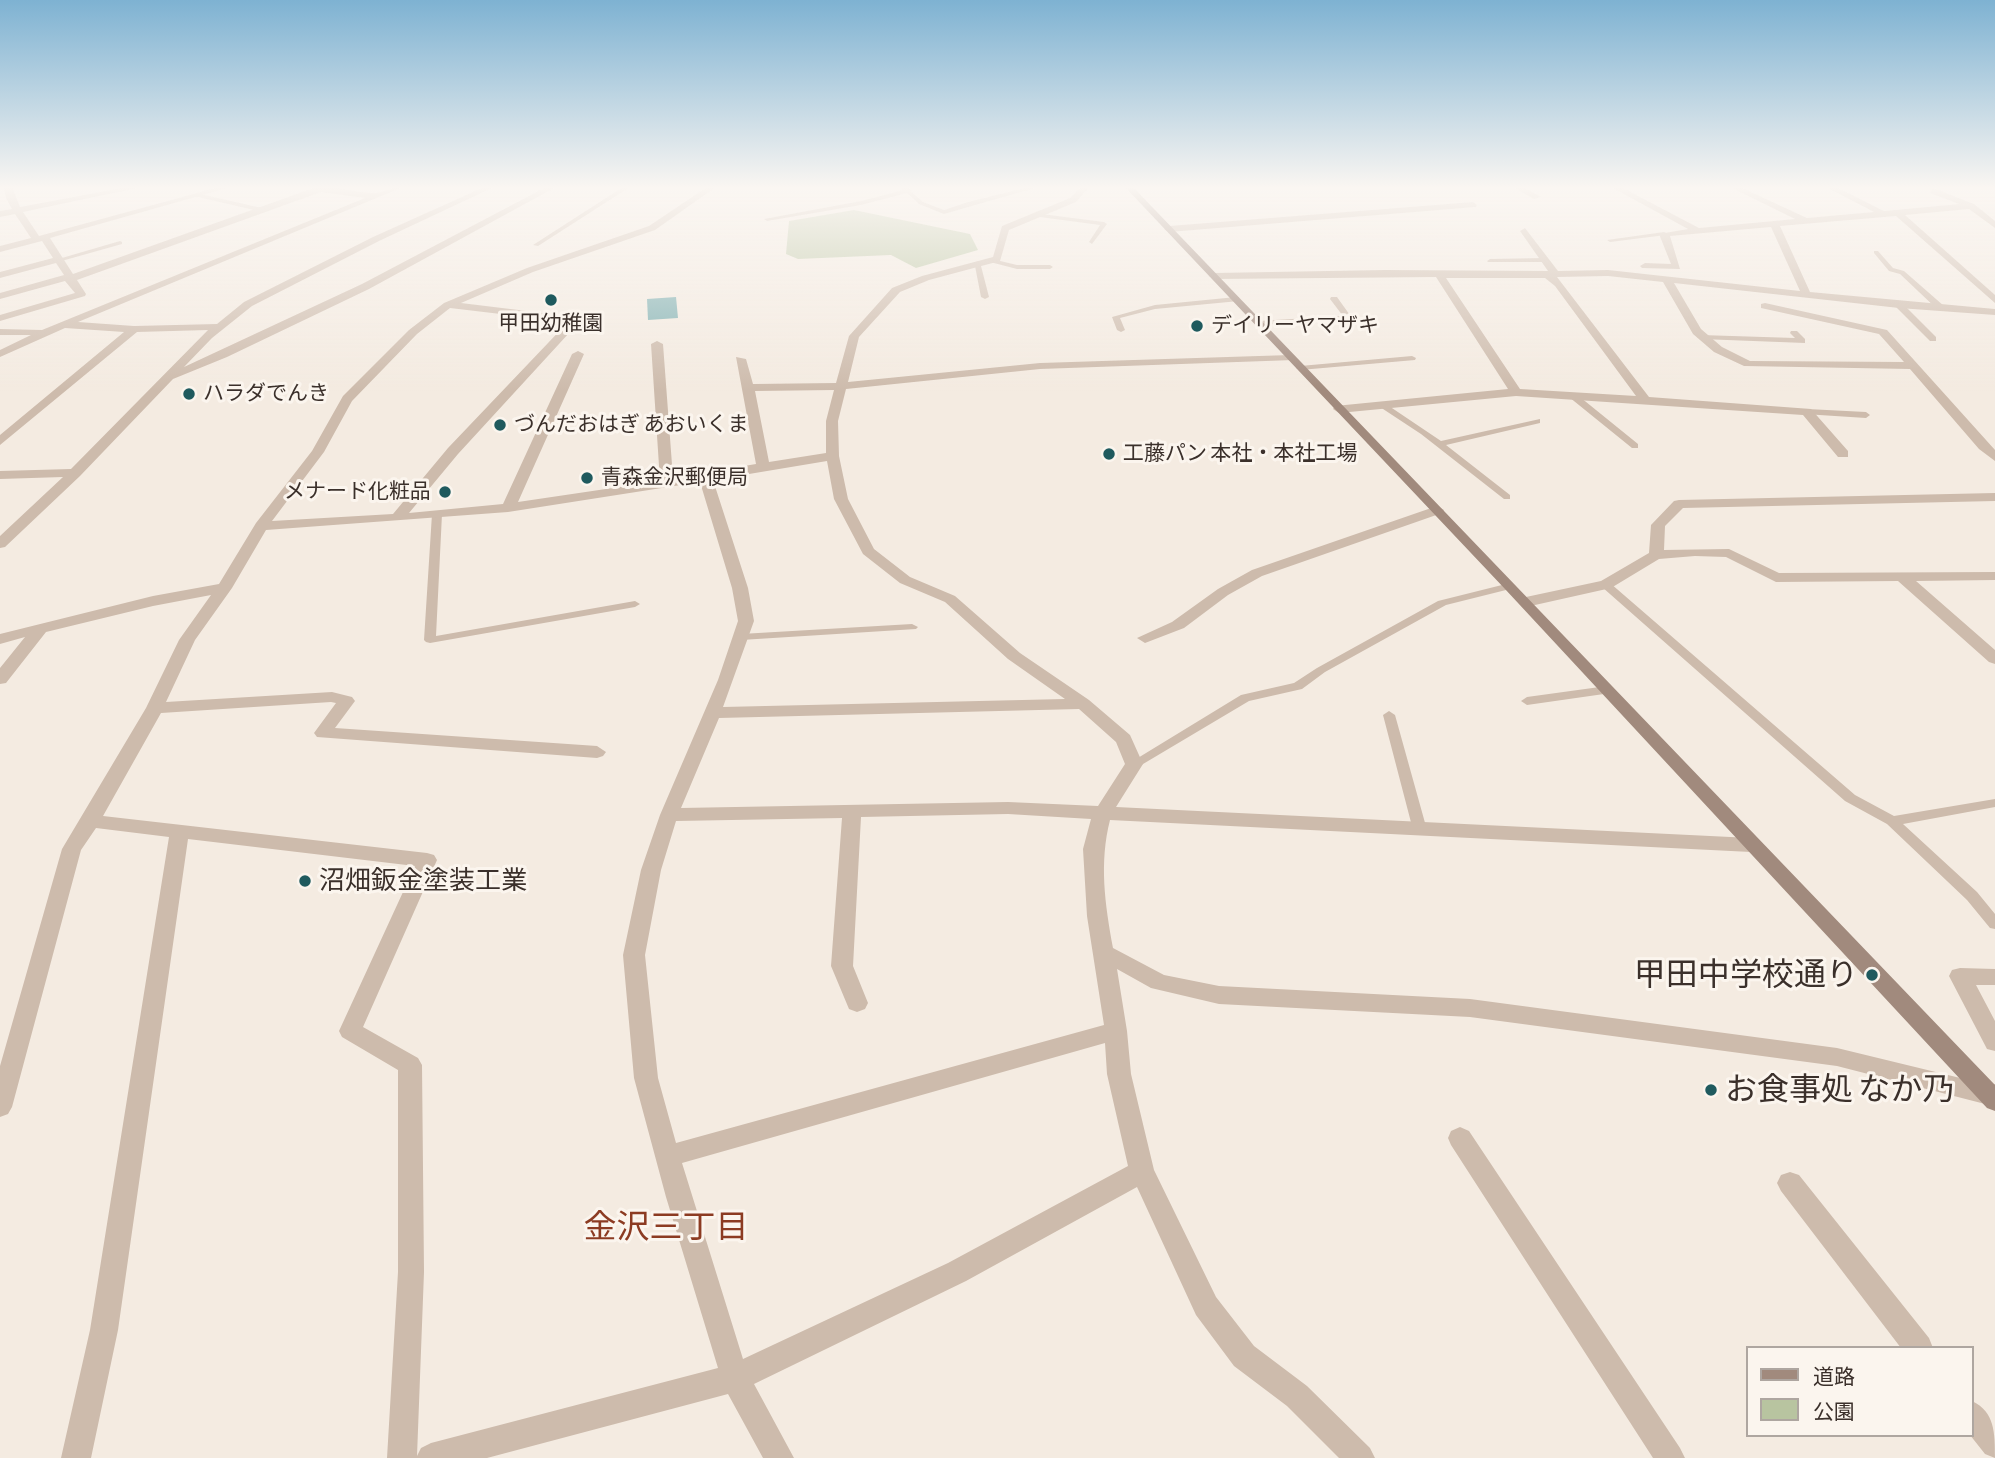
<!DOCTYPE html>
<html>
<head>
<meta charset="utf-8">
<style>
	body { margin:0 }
	#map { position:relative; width:1995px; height:1458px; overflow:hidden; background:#f4ebe1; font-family:"Alegreya Sans","Noto Sans JP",sans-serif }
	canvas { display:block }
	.legend { position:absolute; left:1746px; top:1346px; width:228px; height:91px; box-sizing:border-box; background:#fbf5ee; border:2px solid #aea6a0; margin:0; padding:9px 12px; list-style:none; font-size:21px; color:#3b302b }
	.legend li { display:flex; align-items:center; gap:14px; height:35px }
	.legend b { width:35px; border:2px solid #aea6a0 }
</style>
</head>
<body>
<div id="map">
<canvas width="1995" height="1458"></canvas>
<ul class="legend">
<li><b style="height:9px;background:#a18a7d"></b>道路</li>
<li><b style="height:19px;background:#b8c4a0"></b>公園</li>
</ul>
</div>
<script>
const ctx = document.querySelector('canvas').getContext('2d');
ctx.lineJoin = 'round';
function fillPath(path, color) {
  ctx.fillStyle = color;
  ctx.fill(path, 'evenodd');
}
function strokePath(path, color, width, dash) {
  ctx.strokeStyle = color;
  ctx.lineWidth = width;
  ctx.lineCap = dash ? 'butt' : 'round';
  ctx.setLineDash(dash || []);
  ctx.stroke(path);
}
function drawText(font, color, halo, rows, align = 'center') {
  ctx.font = font + ' "Alegreya Sans","Noto Sans JP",sans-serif';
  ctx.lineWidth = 6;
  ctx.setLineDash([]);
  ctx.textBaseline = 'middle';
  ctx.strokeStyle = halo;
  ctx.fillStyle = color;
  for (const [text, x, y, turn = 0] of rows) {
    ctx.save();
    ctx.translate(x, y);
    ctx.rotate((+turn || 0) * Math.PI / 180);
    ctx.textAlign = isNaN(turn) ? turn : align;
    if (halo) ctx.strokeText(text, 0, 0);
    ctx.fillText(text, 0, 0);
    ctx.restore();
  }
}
fillPath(new Path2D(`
	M854,210L970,234L978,250L916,268L891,255L798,259L786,254L789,221Z`), '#b8c4a0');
fillPath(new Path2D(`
	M676,297L678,318L648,320L647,299Z`), '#7fb0b2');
fillPath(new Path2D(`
	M623,187H630L538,246L533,245Z
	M1029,187H1038L944,214L919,204L907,193L861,205L767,221L764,219L861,201L908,189L923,202L944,210L968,202Z
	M196,193L262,208L265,210L262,212L194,196Z
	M1034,213L1104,222L1107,224L1092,244L1089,242L1100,225L1032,216Z
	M1664,232L1666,233V235L1610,242L1607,240Z
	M120,241L122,242V244L58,262L55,260Z
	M1874,251H1878L1893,268L1904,271L1944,306V310H1938L1900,274L1889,271L1874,253Z
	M992,259L1017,265H1050L1053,267L1050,269H1017L990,262L989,261Z
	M1490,259L1543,258L1546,260L1543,262H1488L1487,261Z
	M978,264L981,266L989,297L985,299L981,297L975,266Z
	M1236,297H1239V301L1155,309L1120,318L1125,330L1121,332L1117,330L1112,317L1155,305Z
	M1331,297H1337L1352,318L1351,320L1258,325L1254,323L1258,321L1343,316L1330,299Z
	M1896,303H1902L1936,337V341H1930L1896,307Z
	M1791,331H1797L1805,339V343L1701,339L1697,337L1701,335L1795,338L1790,333Z
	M1412,356L1416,358L1415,360L1300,370L1296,368L1300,366Z
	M1569,393H1575L1638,444V448H1632L1569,397Z
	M1383,402L1441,441L1540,419V423L1446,445L1510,495V499H1504L1421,434L1380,407L1379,405Z
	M1807,409L1866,412L1870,415L1866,418L1804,414V410Z
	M437,511L442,514L436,636L635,601L640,604L635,607L430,643L426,642L424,640L432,514Z
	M1606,582L1610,583L1855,795L1894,816L1995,799V807L1903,824L1977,892L1995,914V929L1990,928L1967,900L1887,824L1845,801L1602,587L1601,585Z
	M1510,583L1515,586L1514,588L1446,605L1325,672L1302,689L1249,701L1138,767L1134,768L1128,764L1241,695L1294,683L1317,668L1438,601Z
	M912,624L918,627L916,629L741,640L735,637L741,634Z
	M1607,686L1611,687L1613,690L1611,693L1527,705L1521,701L1527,697Z
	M1389,711L1395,715L1427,830L1425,833H1415L1413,830L1383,715Z`), '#cdbbac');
fillPath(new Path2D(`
	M4,187H12L20,207L127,187H142L23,212L39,236L219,187H231L50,238L73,274L316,187C333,185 352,192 371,193C382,194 392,186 403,187L78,322L134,326L217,324L244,302L373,237L484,187H494L379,241L252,306L212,338L184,367L362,284L546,187H556L369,289L227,357L173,379L80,476L5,547L0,548V536L63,477L0,479V471L71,469L208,330L137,332L0,445V435L124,332L65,328L0,357V350L31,335H0V329L42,330L365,198L321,192L77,280L86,294L85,296L0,321V315L75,293L65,281L0,299V293L64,275L56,263L0,278V272L53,258L42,241L0,252V246L31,238L15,214L0,217V211L12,209L6,198Z
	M707,187H716L655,230L533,272L461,303L576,317L581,320L458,454L409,513L503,504L572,354L578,351L584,354L518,502L660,481L651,344L657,341L663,344L673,478L756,464L736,357L746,359L753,384L836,383L849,336L892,288L922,276L993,257L1002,226L1070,198L1081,187H1089L1076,202L1009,230L1000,261L929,280L900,292L859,337L848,382L1040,363L1290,355L1294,356V360L1040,369L846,389L838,421L839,456L848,499L874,549L910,577L955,596L1020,653L1089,700L1130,735L1143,764L1116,807L1751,838L1758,840L1761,845L1758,850L1751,852L1110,820C1099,863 1105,904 1113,948L1164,975L1219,986L1470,999L1837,1048L1989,1085L1995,1084V1104L1989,1105L1837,1066L1470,1017L1219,1004L1151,988L1117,969L1127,1031L1131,1074L1154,1170L1216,1297L1254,1346L1307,1386L1370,1448L1375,1458H1339L1287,1406L1234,1366L1196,1315L1137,1187L966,1281L754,1384L794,1458H763L728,1394L487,1458H387L398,1272V1070L342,1037L339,1031L415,866L188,839L118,1330L91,1458H61L90,1330L169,837L96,828L81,850L12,1107L8,1114L0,1117V1066L62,849L146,708L179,640L211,595L153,606L46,632L6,683L0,684V668L25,637L0,644V634L153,596L219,584L256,523L312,451L343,396L409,330L444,303L527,268L649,226ZM450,308L568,322L448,448L393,514L272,521L324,452L352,401L417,334ZM834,390L826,421V453L769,462L755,391ZM827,461L834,499L863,554L900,583L945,602L1008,659L1065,699L723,707L754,621L748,588L713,480ZM700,482L732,588L738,621L718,680L660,815L641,870L623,955L634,1078L666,1197L718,1368L431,1443L421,1448L417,1456L424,1272L422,1065L418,1058L363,1027L437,860L434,855L427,853L103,816L161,713L331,702L336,703L314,733L317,737L597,758L603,756L606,752L597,746L335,728L355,701L352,697L332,692L166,702L195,640L232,588L266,530L508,512ZM1079,709L1116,742L1125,764L1098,806L1008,802L681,808L719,718ZM1008,814L1091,819L1083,849L1087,916L1104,1025L676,1143L658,1078L645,955L661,870L676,821L842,818L831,966L849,1009L857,1012L865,1009L868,1003L853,966L861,817ZM1105,1043L1107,1074L1128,1166L948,1263L743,1359L682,1163Z
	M900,187H908L912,191L905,193Z
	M1513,187H1523L1541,197L1534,199Z
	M1611,187H1621L1699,228L1795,219L1730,187H1740L1807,218L1874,212L1826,187H1836L1884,211L1959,204L1930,193L1933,188L1974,204L1995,221V228L1969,209L1905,215L1995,295V303L1896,216L1780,226L1810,292L1995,309V315L1899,308L1674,283L1701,329L1722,347L1750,361L1904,362L1879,334L1761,308V304L1765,303L1887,330L1995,450V461L1979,449L1910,369L1744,366L1714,352L1693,334L1663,282L1608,276L1557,277L1649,397L1811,409L1848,451V457H1838L1803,415L1516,396L1339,413L1333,409L1335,406L1508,389L1436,277L1214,279L1209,276L1214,273L1385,270L1548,271L1520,231L1525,228L1558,271L1608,270L1800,291L1771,227L1670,236L1680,269L1642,268L1640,266L1645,263L1671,264L1659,234L1688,229ZM1446,278H1545L1555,286L1636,396L1520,389Z
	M1473,202L1477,205L1476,207L1169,232L1164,229L1169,226Z
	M1995,493V501L1683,508L1665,526L1664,550L1729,549L1779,573L1995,572V580L1916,581L1995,650V664L1989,662L1898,581L1776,582L1726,557L1695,556L1659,559L1611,588L1526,607L1518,602L1526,597L1601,581L1649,553L1651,525L1674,501L1679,500Z
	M1437,506L1444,510L1442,513L1262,576L1228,595L1184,628L1145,643L1137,638L1172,622L1218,589L1252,570Z
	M1960,968L1995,969V985H1976L1995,1021V1051L1987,1049L1949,976L1952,970Z
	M1460,1127L1469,1131L1680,1448L1685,1458H1653L1451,1145L1448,1138L1451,1131Z
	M1790,1172L1799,1175L1929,1338L1933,1348H1901L1781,1191L1777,1183L1781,1175Z
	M1972,1401C1995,1412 1995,1433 1995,1458L1985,1454L1970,1435H1972Z`), '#cdbbac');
fillPath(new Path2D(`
	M1125,187H1133L1995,1085V1111L1987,1108L1505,589Z`), '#a18a7d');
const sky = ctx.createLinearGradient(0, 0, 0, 391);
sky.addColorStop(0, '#7eb2d2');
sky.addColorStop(0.48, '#faf6f2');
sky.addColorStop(1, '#faf6f200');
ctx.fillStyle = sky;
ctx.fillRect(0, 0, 1995, 391);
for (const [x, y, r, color] of [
	[551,300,7,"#1f5a5e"],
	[1197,326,7,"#1f5a5e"],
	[189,394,7,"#1f5a5e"],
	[500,425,7,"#1f5a5e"],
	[1109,454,7,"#1f5a5e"],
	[587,478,7,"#1f5a5e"],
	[445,492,7,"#1f5a5e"],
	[305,881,7,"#1f5a5e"],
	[1872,975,7,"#1f5a5e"],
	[1711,1090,7,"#1f5a5e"]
]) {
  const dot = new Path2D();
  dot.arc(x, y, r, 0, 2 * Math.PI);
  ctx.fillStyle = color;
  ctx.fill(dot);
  strokePath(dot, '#fbf5ee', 2.5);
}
drawText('21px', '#3b302b', '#fbf5ee', [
	["甲田幼稚園",551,324,"center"],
	["デイリーヤマザキ",1211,326],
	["ハラダでんき",203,394],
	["づんだおはぎ あおいくま",514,425],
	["工藤パン 本社・本社工場",1123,454],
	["青森金沢郵便局",601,478],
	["メナード化粧品",431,492,"right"]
], 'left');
drawText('26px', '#3b302b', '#fbf5ee', [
	["沼畑鈑金塗装工業",319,881]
], 'left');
drawText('32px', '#3b302b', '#fbf5ee', [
	["甲田中学校通り",1858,975],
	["お食事処 なか乃",1725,1090,"left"]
], 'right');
drawText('33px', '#8c3b22', '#fbf5ee', [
	["金沢三丁目",666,1228]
]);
</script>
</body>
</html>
